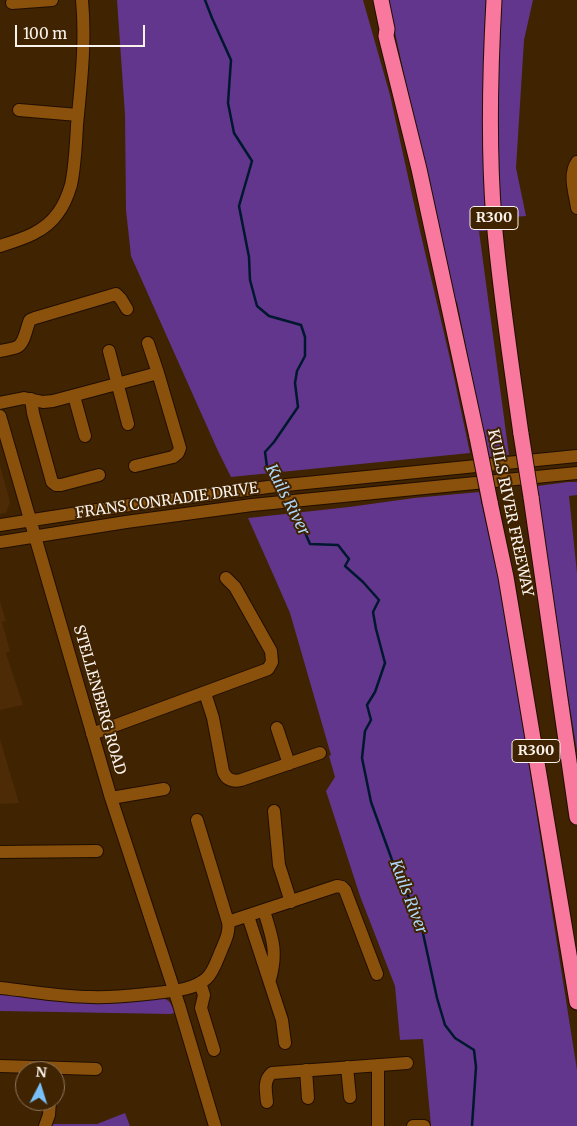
<!DOCTYPE html>
<html>
<head>
<meta charset="utf-8">
<style>
	body { margin:0 }
	#map { position:relative; width:577px; height:1126px; overflow:hidden; background:#402301; font-family:Merriweather,serif }
	canvas { display:block }
	.north { position:absolute; left:15px; top:1061px; width:50px; height:50px; box-sizing:border-box; background:#402301; border:1px solid #8a765f; border-radius:50%; rotate:5deg; font-size:14px; font-weight:700; line-height:20px; text-align:center; color:#faf3ed }
	.north::after { content:''; display:block; margin:auto; width:18px; height:22px; background:#79bff8; clip-path:polygon(50% 0,100% 100%,50% 72%,0 100%) }
	.scale { position:absolute; left:15px; top:25px; width:130px; height:22px; box-sizing:border-box; border:2px solid #faf3ed; border-top:0; padding-left:6px; font-size:15px; line-height:18px; white-space:nowrap; color:#faf3ed; -webkit-text-stroke:4px #402301; paint-order:stroke }
</style>
</head>
<body>
<div id="map">
<canvas width="577" height="1126"></canvas>
<div class="north">N</div>
<div class="scale">100 m</div>
</div>
<script>
const ctx = document.querySelector('canvas').getContext('2d');
ctx.lineJoin = 'round';
function fillPath(path, color) {
  ctx.fillStyle = color;
  ctx.fill(path, 'evenodd');
}
function strokePath(path, color, width, dash) {
  ctx.strokeStyle = color;
  ctx.lineWidth = width;
  ctx.lineCap = dash ? 'butt' : 'round';
  ctx.setLineDash(dash || []);
  ctx.stroke(path);
}
function drawText(font, color, halo, rows, align = 'center') {
  ctx.font = font + ' Merriweather,serif';
  ctx.lineWidth = 4;
  ctx.setLineDash([]);
  ctx.textBaseline = 'middle';
  ctx.strokeStyle = halo;
  ctx.fillStyle = color;
  for (const [text, x, y, turn = 0] of rows) {
    ctx.save();
    ctx.translate(x, y);
    ctx.rotate((+turn || 0) * Math.PI / 180);
    ctx.textAlign = isNaN(turn) ? turn : align;
    if (halo) ctx.strokeText(text, 0, 0);
    ctx.fillText(text, 0, 0);
    ctx.restore();
  }
}
fillPath(new Path2D(`
	M0,465L10,502L6,513L0,514Z
	M0,601L6,621L2,622L10,651L6,653L23,705L0,710Z
	M0,739L19,803L0,804Z`), '#4c2b06');
fillPath(new Path2D(`
	M117,0H363L390,95L420,231L451,363L470,453L231,477L218,451L131,256L126,210L125,115Z
	M388,0H486L484,55L490,231H479L509,455L488,457L457,302L452,297Z
	M502,0H533L524,40L516,168L526,216L502,218C494,146 498,72 502,0Z
	M568,482H577V495L569,496L577,573V751L549,578L537,486Z
	M479,492L502,595L577,1070V1126H431L423,1039L400,1040L395,986L360,896L326,791L335,777L329,756L331,755L290,613L273,574L248,518L349,507L414,498Z
	M0,993L83,1003L127,1002L161,998C170,999 172,1005 175,1013L170,1014L0,1011Z
	M125,1113L130,1126H51L52,1124H97Z`), '#61368c');
strokePath(new Path2D(`
	M205,0L212,18L231,60L228,103L234,133L252,161L239,206L249,257L250,280L257,306L269,316L301,325L305,337V356L297,371L295,383L298,407L274,442L265,452L267,467L276,482
	M290,506L303,528L310,544L338,545L349,559L345,566L363,582L379,600L373,612L376,629L385,663L375,692L367,705L371,720L365,731L362,758L371,802L392,860L421,924L437,998L445,1025L455,1038L474,1050L476,1067L472,1126`), '#00182e', 2.5);
const minor = new Path2D(`
	M12,3L52,0
	M19,110L78,115
	M577,162C568,175 575,193 577,208
	M0,246C22,239 44,233 58,213C64,205 68,195 71,185C75,166 76,145 77,125C81,83 86,42 82,0
	M0,351C5,350 12,349 17,347C25,343 26,328 30,320L35,318L116,294L121,299L127,309
	M109,351L128,424
	M74,396L85,436
	M31,399L33,413L52,482L56,485H61L99,475
	M0,403L24,398L43,402L53,401L158,373
	M0,416L111,798L179,1005L215,1126
	M135,466L173,457L178,453L180,448L158,373L148,343
	M0,525L123,506L276,486L577,456
	M0,542L126,522L252,505L577,473
	M205,693L213,718L223,771C226,780 233,782 241,780L320,753
	M277,728L289,764
	M92,734L268,669L272,662L271,651L235,587L226,578
	M111,798L164,789
	M274,811L279,865L291,902
	M0,852L97,851
	M264,911C272,937 278,951 270,979
	M248,916L282,1020L285,1043
	M228,922L337,886L342,887L345,890L377,974
	M200,983L204,995L201,1008L214,1050
	M0,988C30,991 61,997 91,997C113,998 135,995 156,993C173,991 194,990 207,978C214,971 217,960 221,951C225,941 230,932 228,922L197,820
	M378,1065V1126
	M0,1066L96,1069
	M347,1067L350,1097
	M306,1070L308,1098
	M267,1102C266,1092 263,1080 272,1073L407,1063
	M45,1126L49,1115L50,1101
	M413,1126H424`);
const highway = new Path2D(`
	M381,0L387,29L386,36L419,169L477,437
	M494,0C490,73 488,146 494,220C500,291 511,363 521,434
	M531,497L577,817
	M490,502L506,577L577,1002`);
strokePath(minor, '#200e00', 14);
strokePath(highway, '#200e00', 17);
strokePath(minor, '#89510b', 12);
strokePath(highway, '#f8799d', 15);
const highwayBridge = new Path2D(`
	M521,434L531,497
	M477,437L490,502`);
strokePath(highwayBridge, '#200e00', 17, []);
strokePath(highwayBridge, '#f8799d', 15);
for (const [x, y, w] of [
	[494,218,48],
	[536,751,48]
]) {
  const box = new Path2D();
  box.roundRect(x - w / 2, y - 11.5, w, 23, 4);
  ctx.fillStyle = '#402301';
  ctx.fill(box);
  strokePath(box, '#faf3ed', 1);
}
drawText('bold 14px', '#faf3ed', null, [
	["R300",494,218],
	["R300",536,751]
]);
drawText('15px', '#faf3ed', '#402301', [
	["FRANS CONRADIE DRIVE",167,501,-8],
	["KUILS RIVER FREEWAY",510,513,78],
	["STELLENBERG ROAD",99,700,74]
]);
drawText('italic 16px', '#acd7fc', '#402301', [
	["Kuils River",287,500,63],
	["Kuils River",408,897,69]
]);
</script>
</body>
</html>
